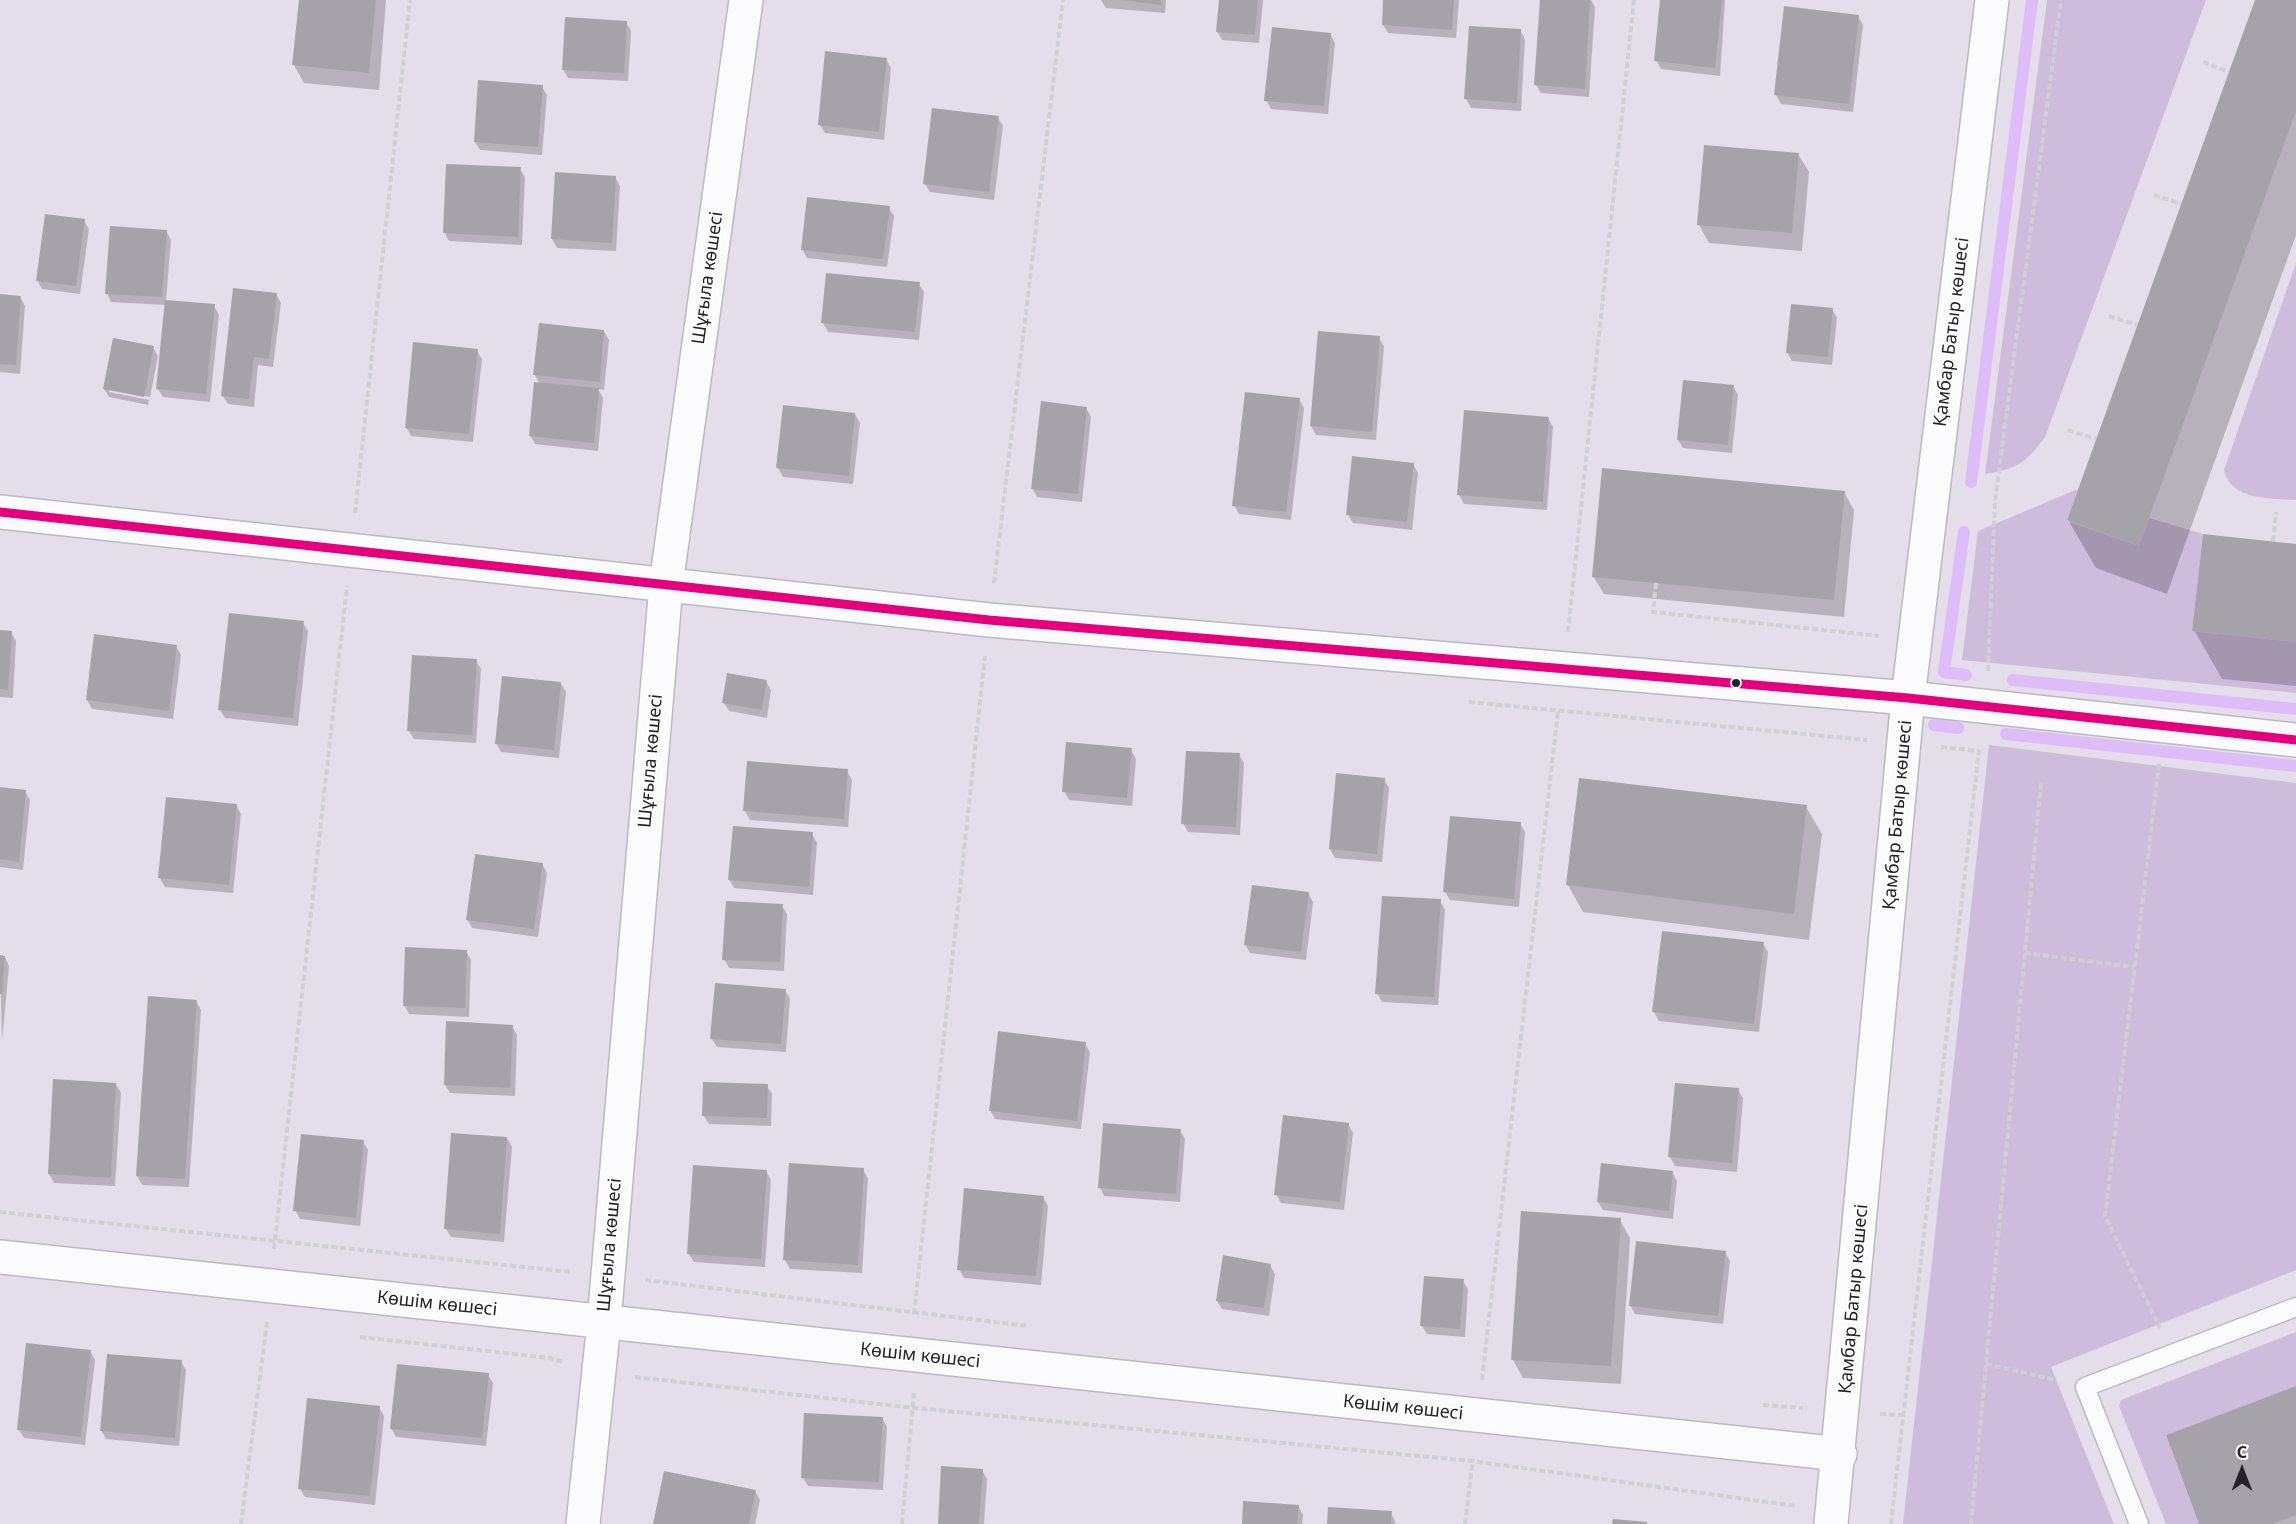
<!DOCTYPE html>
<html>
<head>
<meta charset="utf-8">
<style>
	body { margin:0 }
	#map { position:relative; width:2296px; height:1524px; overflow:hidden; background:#e4deea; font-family:"Noto Sans",sans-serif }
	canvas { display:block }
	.north { position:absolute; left:2212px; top:1440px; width:60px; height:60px; -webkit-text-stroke:4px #fff; paint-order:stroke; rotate:0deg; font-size:16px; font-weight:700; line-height:24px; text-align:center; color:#242128 }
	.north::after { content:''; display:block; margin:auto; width:21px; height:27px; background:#242128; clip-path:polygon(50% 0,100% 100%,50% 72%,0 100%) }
</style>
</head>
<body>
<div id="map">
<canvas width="2296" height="1524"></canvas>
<div class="north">С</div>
</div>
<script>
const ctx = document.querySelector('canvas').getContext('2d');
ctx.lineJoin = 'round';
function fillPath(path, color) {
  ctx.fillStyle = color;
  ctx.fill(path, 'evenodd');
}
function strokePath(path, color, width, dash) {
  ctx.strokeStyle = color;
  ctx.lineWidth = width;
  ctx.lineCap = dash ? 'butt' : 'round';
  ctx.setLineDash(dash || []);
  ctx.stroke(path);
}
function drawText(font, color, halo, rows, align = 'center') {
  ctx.font = font + ' "Noto Sans",sans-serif';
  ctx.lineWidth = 4.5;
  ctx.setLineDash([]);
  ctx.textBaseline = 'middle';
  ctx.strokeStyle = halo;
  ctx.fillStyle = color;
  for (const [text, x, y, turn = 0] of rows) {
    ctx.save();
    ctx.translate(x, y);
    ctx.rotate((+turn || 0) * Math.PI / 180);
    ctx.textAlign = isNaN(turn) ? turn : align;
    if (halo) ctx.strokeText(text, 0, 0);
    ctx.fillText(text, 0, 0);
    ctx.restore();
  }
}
fillPath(new Path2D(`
	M2047,0H2206L2045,437C2026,463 2017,469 1985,474Z
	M2296,263V500C2272,498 2230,501 2224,470Z
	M2078,489L2067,521L2139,546L2149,518L2203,534L2192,631L2296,642V693L1962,660L1978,531Z
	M1989,745L2296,783V1270L2051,1367L2114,1524H1903Z
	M2296,1332V1386L2166,1435L2199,1524H2166L2119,1406L2121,1400Z`), '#cdbcdb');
fillPath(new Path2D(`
	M300,0H386L379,90L304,83L294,65Z
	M1101,0H1166L1165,13L1106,8Z
	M1220,0H1263L1259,43L1222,40L1217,31Z
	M1385,0H1459L1456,38L1388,33L1383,25Z
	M1542,0H1591L1595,7L1589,97L1541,93L1536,85Z
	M1662,0H1725L1720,76L1661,69L1656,60Z
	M2256,0H2296V235L2167,594L2096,568L2068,520Z
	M1858,16L1863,25L1853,112L1781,104L1776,95Z
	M626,22L631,31L628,81L568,78L563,69Z
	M1520,30L1525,39L1521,111L1471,108L1466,99Z
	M1330,34L1335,43L1328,114L1271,109L1266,100Z
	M886,59L891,68L884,140L825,133L820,125Z
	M542,87L547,95L542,155L480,150L475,142Z
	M998,118L1003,126L994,200L930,192L925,184Z
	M1798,154L1809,172L1802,251L1709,243L1699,225Z
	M520,169L525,177L522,245L449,241L444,232Z
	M556,174L615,177L620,186L616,251L557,248L552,239Z
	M889,208L894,216L887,267L807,258L802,249Z
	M84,221L89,229L80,294L42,289L37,280Z
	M166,231L171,240L166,301L214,306L219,315L210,402L163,397L158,389L166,305L111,302L107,293Z
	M919,284L924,292L919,340L828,332L823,323Z
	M276,294L281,303L273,367L258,365L254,407L228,404L223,396Z
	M0,296L20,297L25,306L20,374L0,372Z
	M1832,309L1837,318L1832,365L1792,361L1787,352Z
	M604,331L609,340L604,390L598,389L603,398L598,451L535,444L530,435L540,384L535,375Z
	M1379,338L1384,346L1376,440L1316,435L1311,426Z
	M153,348L158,356L150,397L109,389V392L149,400L148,405L109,397L104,389Z
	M477,351L482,359L473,442L411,436L406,427Z
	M1733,386L1738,395L1732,453L1683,448L1678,440Z
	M1299,399L1304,408L1291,520L1239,514L1234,505Z
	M1086,408L1091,417L1082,502L1037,497L1032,488Z
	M855,414L860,423L853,484L783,477L778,468Z
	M1548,418L1553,427L1547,510L1464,504L1459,495Z
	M1413,464L1418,473L1412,530L1353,523L1348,515Z
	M1844,492L1854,510L1844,617L1604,594L1593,576Z
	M2296,545V686L2222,679L2194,630Z
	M303,623L308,631L298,726L225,718L220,710Z
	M0,631L11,632L16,641L13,698L0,697Z
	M176,646L181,655L173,719L92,709L87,700Z
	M476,661L481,669L476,743L414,739L409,731Z
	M766,681L771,690L767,718L729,711L724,703Z
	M561,684L566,692L559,758L501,752L496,743Z
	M1131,750L1136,759L1132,806L1069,800L1064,791Z
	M1239,755L1244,763L1240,835L1188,832L1183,823Z
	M847,771L852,780L848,827L750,820L745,811Z
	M1384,779L1389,788L1382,862L1335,858L1330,849Z
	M0,789L25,791L30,800L23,870L0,867Z
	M236,805L241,814L233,893L165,887L160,878Z
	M1806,807L1822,834L1809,940L1583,912L1568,885Z
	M1520,823L1525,832L1519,907L1450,900L1445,892Z
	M812,834L817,843L813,895L734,888L729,879Z
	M542,864L547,873L538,937L472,928L467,919Z
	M1308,893L1313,902L1306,960L1250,953L1245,944Z
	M1440,901L1445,910L1438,1005L1382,1002L1377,993Z
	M782,906L787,914L784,971L729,968L724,959Z
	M1763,943L1768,952L1759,1032L1659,1021L1654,1012Z
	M466,951L471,960L469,1017L409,1014L404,1005Z
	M0,957H5L9,966L2,1041Z
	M785,990L790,999L786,1052L717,1047L712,1039Z
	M196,1001L201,1010L189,1187L142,1185L137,1176Z
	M512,1026L517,1035L515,1096L450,1093L445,1085Z
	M1085,1044L1090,1052L1081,1129L995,1119L990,1110Z
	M116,1084L121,1093L115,1186L54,1183L49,1174Z
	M767,1086L772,1094L771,1126L709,1124L704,1116Z
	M1738,1090L1743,1098L1737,1172L1675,1166L1670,1157Z
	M1348,1124L1353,1133L1344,1210L1281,1203L1276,1194Z
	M1180,1130L1185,1139L1180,1202L1104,1196L1100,1187Z
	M507,1138L512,1147L504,1242L451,1237L446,1229Z
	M363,1142L368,1150L360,1226L300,1219L295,1210Z
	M863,1170L868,1178L862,1273L790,1269L785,1260Z
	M766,1171L771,1180L765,1267L694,1262L689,1254Z
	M1672,1172L1677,1181L1673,1219L1603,1210L1598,1202Z
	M1043,1197L1048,1206L1041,1285L964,1278L959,1269Z
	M1620,1220L1630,1238L1621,1384L1523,1378L1513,1360Z
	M1725,1252L1730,1261L1723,1324L1635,1314L1630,1305Z
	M1270,1265L1275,1274L1269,1316L1222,1309L1217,1301Z
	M1463,1281L1468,1289L1465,1337L1427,1334L1422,1326Z
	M90,1351L95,1360L85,1445L24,1438L19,1430Z
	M181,1362L186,1370L179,1446L106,1439L101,1430Z
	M488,1375L493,1383L486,1446L396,1437L391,1428Z
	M2296,1387V1524H2201Z
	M379,1407L384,1416L375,1505L305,1497L300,1489Z
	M882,1418L887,1427L883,1490L808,1486L803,1478Z
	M982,1470L987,1479L984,1524H939Z
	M755,1491L760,1500L755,1524H655Z
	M1298,1506L1303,1515L1302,1524H1243Z
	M1391,1513L1396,1524H1328Z`), '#0003');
strokePath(new Path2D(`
	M1971,482L2032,0
	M1964,532L1944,672L1966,675
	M2013,680L2296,709
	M1934,725L1958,728
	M2006,734L2296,766`), '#ddbdf7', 12);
fillPath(new Path2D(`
	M299,0H376L369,73L292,65Z
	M1123,0H1161V5Z
	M1219,0H1258L1255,35L1216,32Z
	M1383,0H1454L1452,30L1382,25Z
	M1540,0H1590L1585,89L1534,85Z
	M1660,0H1722L1715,68L1654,61Z
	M2255,0H2296V111L2139,546L2067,520Z
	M1784,6L1859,15L1849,104L1774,95Z
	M565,17L627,21L624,73L562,70Z
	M1469,26L1521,29L1517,103L1464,99Z
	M1272,27L1331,33L1324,106L1264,101Z
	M825,51L887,58L879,132L818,125Z
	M478,80L543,85L538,147L474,142Z
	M932,108L999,116L989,192L923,184Z
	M1704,145L1799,153L1792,233L1697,225Z
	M446,164L521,167L518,237L443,233Z
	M555,172L616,176L612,243L551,239Z
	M807,197L890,206L883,259L801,250Z
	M45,214L85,219L76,286L36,281Z
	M110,226L167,230L162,297L105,294Z
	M826,273L920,282L915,332L821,323Z
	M233,288L277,293L269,359L254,357L249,399L221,396Z
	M0,294L21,296L16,365L0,364Z
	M165,300L215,304L206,394L156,389Z
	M1791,304L1833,308L1828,357L1786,353Z
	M539,323L604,330L600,382L533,375Z
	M1318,331L1380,336L1372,432L1310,426Z
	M113,338L154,346L144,397L103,389Z
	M413,342L478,349L469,434L405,428Z
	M1683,380L1734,385L1728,445L1677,440Z
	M534,382L599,388L594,443L529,436Z
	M1245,392L1300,398L1286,512L1232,506Z
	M1041,401L1087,407L1078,494L1031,489Z
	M783,405L855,413L849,476L776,468Z
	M1464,410L1549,417L1543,502L1457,495Z
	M1352,456L1414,463L1407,522L1346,515Z
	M1602,468L1845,491L1834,600L1592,577Z
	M2203,534L2296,544V642L2192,631Z
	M229,613L304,621L293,718L218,710Z
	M0,630L12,631L8,690L0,689Z
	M94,634L177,645L169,711L86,700Z
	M412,655L477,659L472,735L407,731Z
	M727,673L767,680L762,710L722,703Z
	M502,676L561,682L554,750L495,744Z
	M1066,742L1132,748L1127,798L1062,792Z
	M1186,751L1240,753L1236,827L1181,824Z
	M747,761L848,769L844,819L743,811Z
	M1336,773L1385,778L1377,854L1329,849Z
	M1579,778L1807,805L1794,914L1566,885Z
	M0,787L26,790L19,862L0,859Z
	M166,797L237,804L229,885L158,878Z
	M1450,816L1521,822L1514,899L1443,892Z
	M733,826L813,832L809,887L728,880Z
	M475,854L543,863L534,929L466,920Z
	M1252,885L1309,892L1301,952L1244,945Z
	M1382,896L1441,899L1434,997L1375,994Z
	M726,901L783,904L780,962L722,960Z
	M1662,931L1764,942L1754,1024L1652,1012Z
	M405,947L467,950L465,1008L403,1006Z
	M0,955L5,956L2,994H0Z
	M715,983L786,989L781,1044L710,1039Z
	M148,996L197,1000L185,1179L136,1176Z
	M446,1021L513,1025L510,1088L444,1085Z
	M998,1031L1086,1042L1077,1121L989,1111Z
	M53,1079L116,1083L111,1178L48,1174Z
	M703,1082L768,1084L767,1118L702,1116Z
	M1675,1083L1739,1088L1732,1163L1668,1157Z
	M1283,1115L1349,1123L1340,1202L1274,1195Z
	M1103,1123L1181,1129L1176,1194L1098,1188Z
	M451,1133L507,1137L500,1234L444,1229Z
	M301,1134L364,1140L356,1218L293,1211Z
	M789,1163L864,1168L858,1265L783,1260Z
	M1601,1163L1673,1171L1669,1211L1597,1202Z
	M693,1165L767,1170L761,1259L687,1254Z
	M964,1188L1044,1196L1036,1276L957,1270Z
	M1521,1211L1621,1218L1611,1366L1511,1360Z
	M1636,1241L1726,1251L1718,1316L1629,1306Z
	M1223,1255L1271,1264L1264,1308L1216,1301Z
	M1424,1276L1464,1279L1460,1329L1420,1326Z
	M26,1343L91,1350L81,1437L17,1430Z
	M107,1354L182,1360L175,1438L100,1431Z
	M397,1364L489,1373L482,1438L390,1429Z
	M2296,1386V1515L2272,1524H2199L2166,1435Z
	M307,1398L380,1406L370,1496L298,1489Z
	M804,1413L883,1417L879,1482L801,1478Z
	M941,1466L983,1469L979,1524H938Z
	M664,1471L756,1490L749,1524H653Z
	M1243,1501L1299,1505L1297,1524H1242Z
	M1328,1507L1392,1511L1391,1524H1327Z
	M1613,1519L1647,1522V1524H1612Z`), '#a6a2aa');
const lane = new Path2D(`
	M2139,1524L2085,1387L2296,1307`);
const street = new Path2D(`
	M0,512L989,620L1908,698L2296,740
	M0,1257L1840,1454
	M583,1524L604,1322L666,585L746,0`);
const secondary = new Path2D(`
	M1831,1524L1908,698L1992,0`);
strokePath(lane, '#bcb8c1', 21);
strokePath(street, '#bcb8c1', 36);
strokePath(secondary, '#bcb8c1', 36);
strokePath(new Path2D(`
	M2203,62L2229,72
	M2154,195L2181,204
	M2109,316L2137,325
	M2068,430L2096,439
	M355,513L410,0
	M2273,541L2276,512
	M994,583L1063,0
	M1656,583L1653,612L1879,636
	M1568,632L1634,0
	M1988,671L1995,501L2061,0
	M1469,702L1867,740
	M1941,747L1979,751
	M2159,764L2105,1216L2160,1328
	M2025,953L2134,967
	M0,1212L572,1272
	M274,1249L347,586
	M645,1280L1028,1326
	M914,1314L985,656
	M360,1337L550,1358L563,1362
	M1986,1364L2056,1380
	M635,1377L915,1408L1472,1461L1796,1506
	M1482,1380L1558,711
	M1763,1405L1803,1408
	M1880,1414L1903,1415
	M241,1524L267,1322
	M902,1524L914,1393
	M1465,1524L1473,1459
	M1891,1524L1979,750
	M1971,1524L2041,782`), '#d0d0d2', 4, [6, 3]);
strokePath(lane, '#fbfafc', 18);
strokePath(street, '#fbfafc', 33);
strokePath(secondary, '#fbfafc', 33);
strokePath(new Path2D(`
	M0,512L989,620L1908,698L2296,740`), '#e5007d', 9);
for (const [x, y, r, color] of [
	[1736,683,5,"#242128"]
]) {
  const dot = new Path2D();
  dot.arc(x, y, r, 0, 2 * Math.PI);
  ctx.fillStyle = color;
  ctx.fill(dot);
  strokePath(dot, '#fff', 2);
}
drawText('18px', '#242128', '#fff', [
	["Шұғыла көшесі",708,278,-82],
	["Қамбар Батыр көшесі",1952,332,-83],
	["Шұғыла көшесі",651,761,-85],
	["Қамбар Батыр көшесі",1898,815,-85],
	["Шұғыла көшесі",610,1245,-85],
	["Қамбар Батыр көшесі",1854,1299,-85],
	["Көшім көшесі",437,1304,6],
	["Көшім көшесі",920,1356,6],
	["Көшім көшесі",1403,1408,6]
]);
</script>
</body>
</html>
